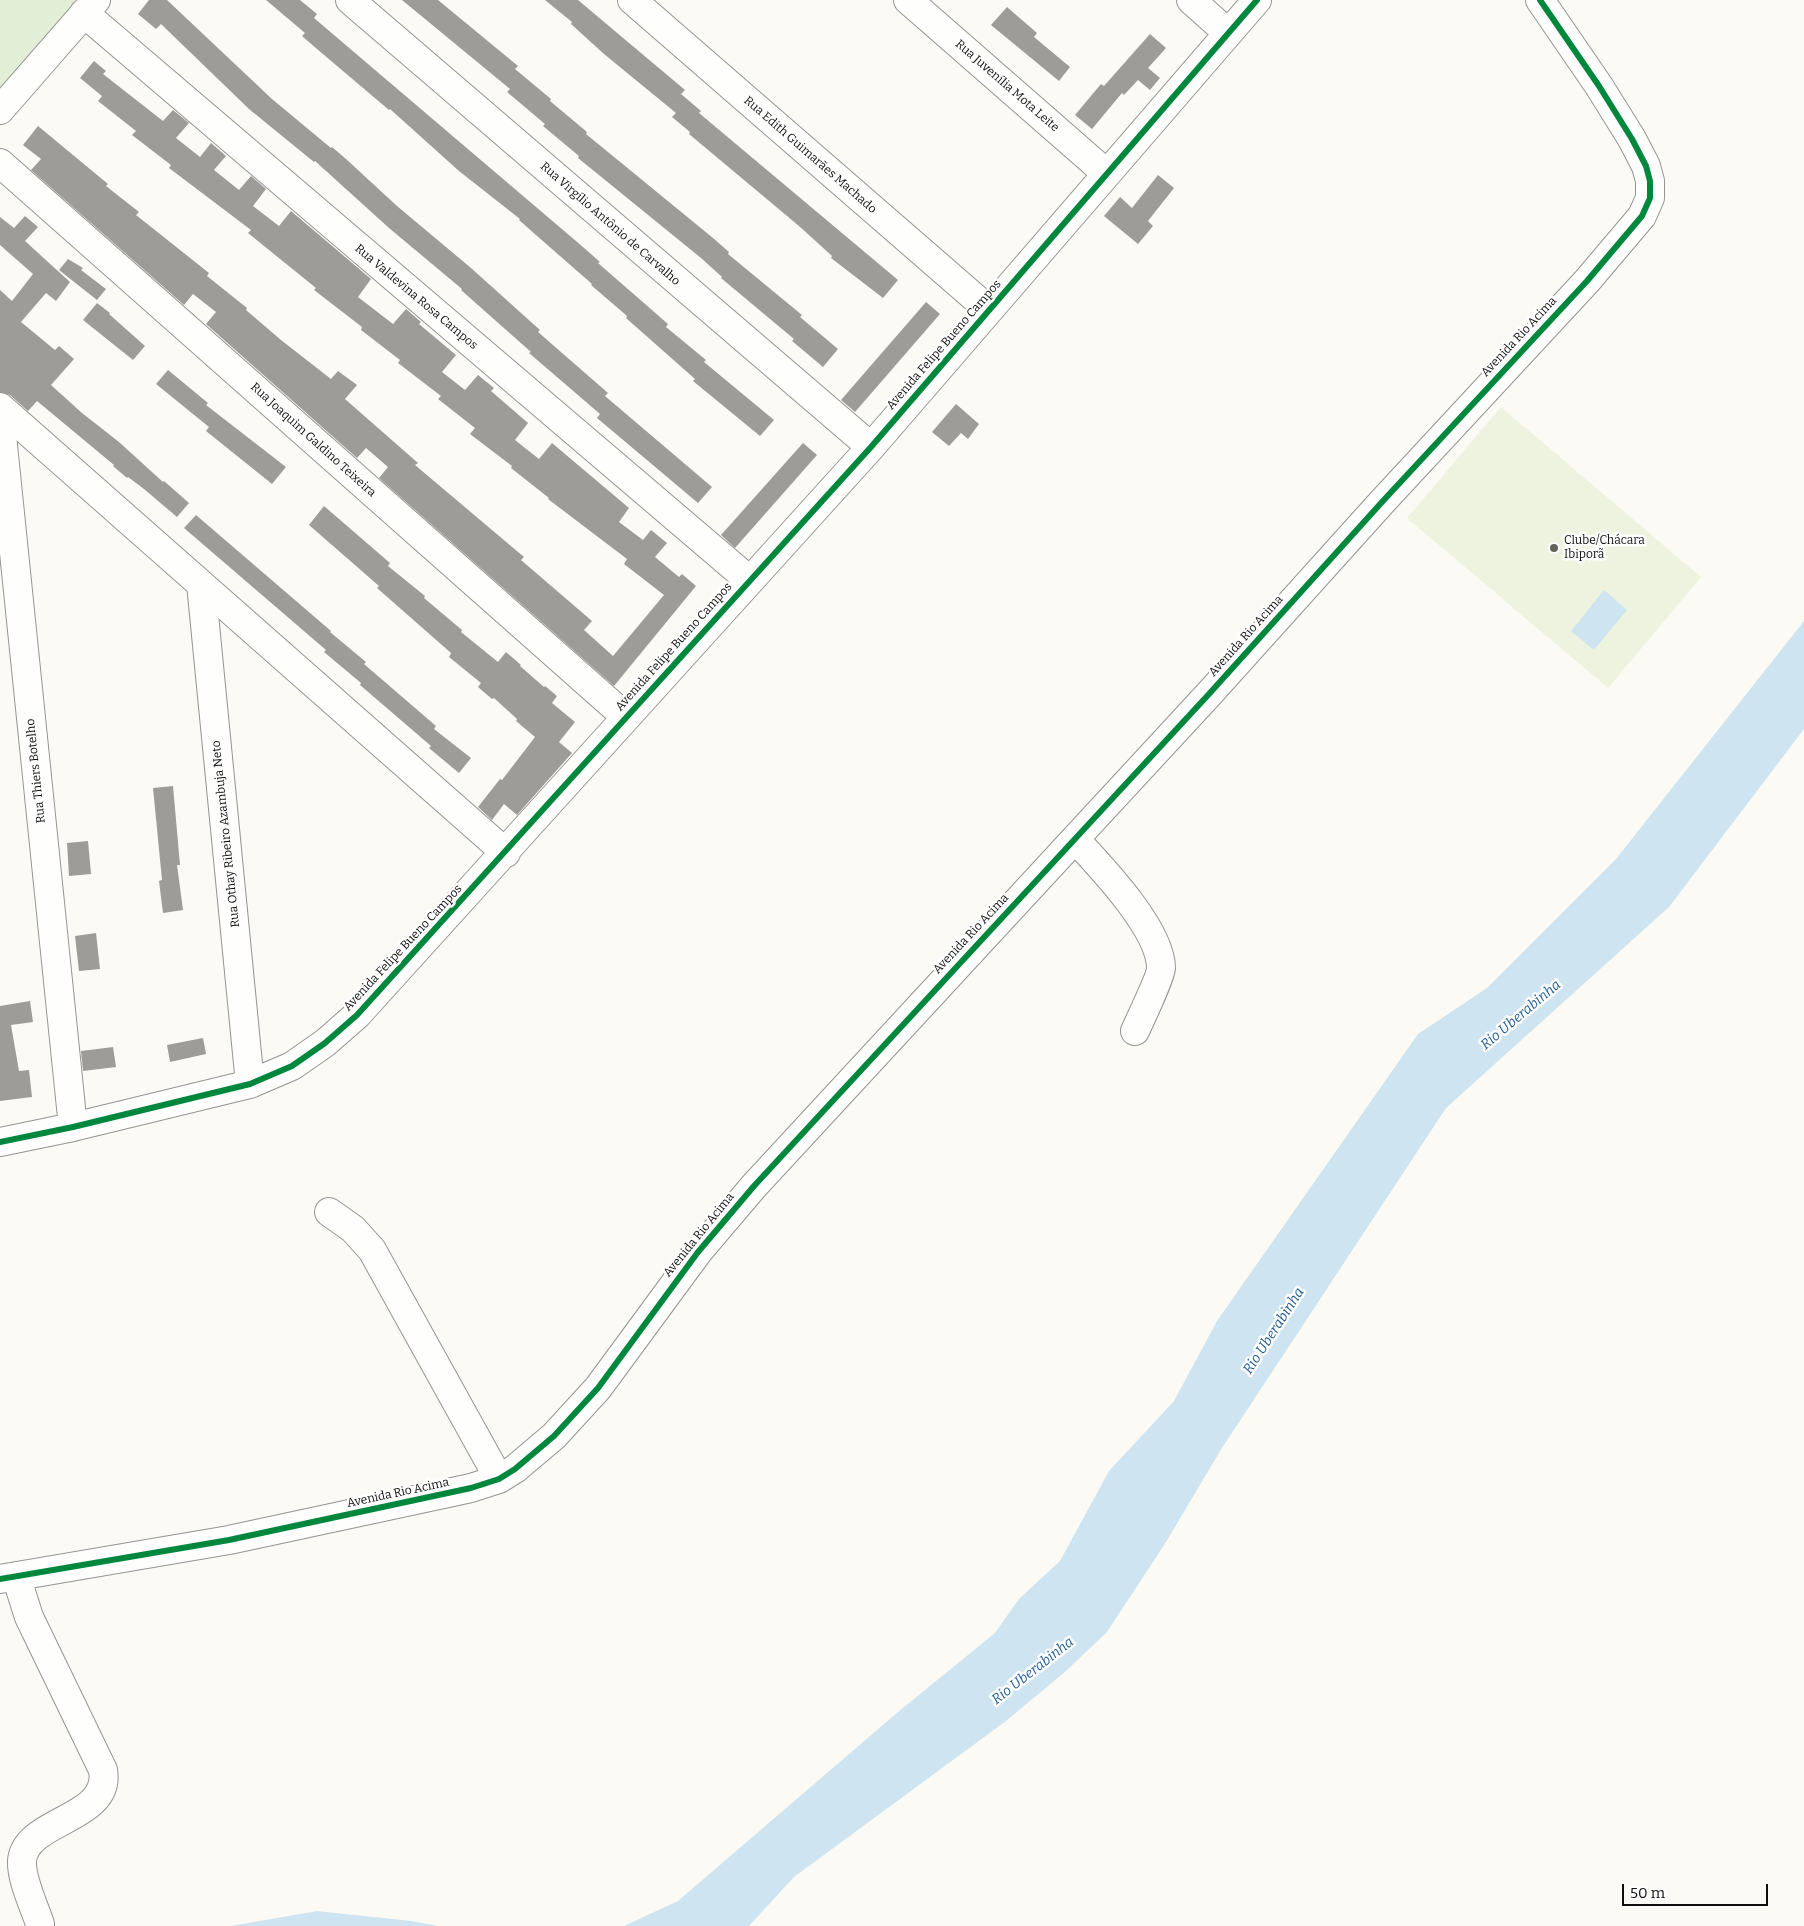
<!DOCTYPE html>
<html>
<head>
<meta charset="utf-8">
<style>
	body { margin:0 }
	#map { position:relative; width:1804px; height:1926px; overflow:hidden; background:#fbfaf4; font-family:Bitter,serif }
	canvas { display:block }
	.scale { position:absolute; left:1622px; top:1884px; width:146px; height:22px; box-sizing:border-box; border:2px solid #0e0e0e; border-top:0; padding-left:6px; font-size:15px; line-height:18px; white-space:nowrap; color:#0e0e0e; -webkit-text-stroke:4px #fff; paint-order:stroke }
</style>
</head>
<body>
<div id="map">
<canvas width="1804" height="1926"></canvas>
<div class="scale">50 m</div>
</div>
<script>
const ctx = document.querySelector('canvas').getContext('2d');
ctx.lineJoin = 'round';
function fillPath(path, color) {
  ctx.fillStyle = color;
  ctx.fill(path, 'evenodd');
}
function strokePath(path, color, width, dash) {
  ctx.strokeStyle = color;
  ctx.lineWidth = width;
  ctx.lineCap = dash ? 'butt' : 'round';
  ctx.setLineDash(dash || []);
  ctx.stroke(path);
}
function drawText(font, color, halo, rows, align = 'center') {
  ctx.font = font + ' Bitter,serif';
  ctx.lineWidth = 5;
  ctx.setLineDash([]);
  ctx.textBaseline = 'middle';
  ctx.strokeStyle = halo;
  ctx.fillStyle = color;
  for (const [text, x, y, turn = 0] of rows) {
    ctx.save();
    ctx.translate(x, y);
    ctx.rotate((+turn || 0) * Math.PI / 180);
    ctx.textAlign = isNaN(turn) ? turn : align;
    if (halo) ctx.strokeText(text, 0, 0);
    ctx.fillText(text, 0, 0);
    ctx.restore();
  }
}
fillPath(new Path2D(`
	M0,0H85L0,96Z`), '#e3eed6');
fillPath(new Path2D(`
	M1501,407L1701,577L1608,688L1407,518Z`), '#edf3df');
fillPath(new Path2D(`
	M1604,590L1627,610L1594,650L1571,631Z
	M1804,621V729L1669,907L1446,1108L1222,1448L1166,1542L1107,1632L1066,1671L1006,1721L794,1877L749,1926H624L678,1901L898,1712L995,1633L1019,1599L1060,1561L1109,1471L1174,1401L1217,1321L1418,1034L1487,988L1616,859Z
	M317,1911L411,1921L438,1926H231Z`), '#cee4f1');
fillPath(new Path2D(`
	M149,0H167L272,99L331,148L332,147L346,159L397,206L471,268L540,330L538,332L608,393L605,396L712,487L698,503L597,418L600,414L529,353L531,352L461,290L462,289L389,228L315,161L314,162L249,109L161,24L156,29L138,14Z
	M266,0H300L317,14L314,18L583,247L600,262L598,263L668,324L666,327L706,360L704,362L774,420L760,436L693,381L695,379L626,318L627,316L591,285L592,284L536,235L519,220L520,219L459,171L390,109L389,110L317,49L302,36L305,33Z
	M402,0H438L518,66L515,69L551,99L550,101L587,132L586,134L713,238L729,252L728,254L802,315L800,317L838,349L823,367L792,341L794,339L721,278L722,277L701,258L578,158L579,156L543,126L545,124L507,92L510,89Z
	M545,0H578L685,90L681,94L701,111L699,113L898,280L883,298L831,258L832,256L799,226L689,134L690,132L672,117L676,113L604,54L571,24L572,22Z
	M1007,7L1037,33L1034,37L1070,67L1059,81L991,25Z
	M1150,34L1166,48L1148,68L1160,78L1150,90L1138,80L1124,95L1122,93L1092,129L1075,115L1101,84L1104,86Z
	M94,61L106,71L103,74L163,121L173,110L189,123L176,138L200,157L211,143L226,156L214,170L239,190L251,176L266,189L253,206L279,226L291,211L371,279L358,297L393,324L406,309L421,322L419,324L456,355L442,372L465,390L478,375L494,388L491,391L528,423L515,440L539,459L552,443L629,508L619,522L643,540L651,530L667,543L655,557L679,577L682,574L696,586L614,686L379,478L388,467L366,448L357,458L206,324L216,312L193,294L184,305L31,170L41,159L23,145L38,126L108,184L106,186L139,212L136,215L209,273L207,276L247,308L246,310L281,340L331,379L338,371L357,385L345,399L418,463L415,465L524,557L521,560L592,621L584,630L613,656L664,595L624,564L627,559L548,499L549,498L511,468L512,466L470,434L475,428L438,399L441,396L398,363L400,360L361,330L362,327L314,290L316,288L248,233L251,230L169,168L171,165L132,135L136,131L98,101L102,96L80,78Z
	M1158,175L1174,188L1148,221L1153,226L1138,244L1104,216L1120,197L1132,208Z
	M25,216L38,227L25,241L70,282L56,301L46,293L21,322L55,350L59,346L74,359L51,385L82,413L119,442L163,482L164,481L189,503L177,517L144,489L128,477L127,478L113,466L114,465L37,401L28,411L10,395L0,392V290L12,301L33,274L0,245V217L14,228Z
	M68,259L83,268L81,270L106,289L97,300L59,270Z
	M926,302L940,314L855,412L841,400Z
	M97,303L110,313L109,314L145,346L133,360L83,320Z
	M168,370L208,403L206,405L286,467L272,484L206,431L209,427L156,384Z
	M956,404L979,424L968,439L961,433L949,446L932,432Z
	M803,443L817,455L735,548L721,535Z
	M324,506L390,563L388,566L425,596L424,598L462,630L461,632L498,662L506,652L521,665L520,666L544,687L545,686L557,696L552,703L575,722L559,742L572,753L517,815L504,804L492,820L478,807L500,779L502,780L535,737L516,721L517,719L494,698L492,699L478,687L481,683L449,657L451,653L377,588L379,586L309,525Z
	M196,515L331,631L330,632L366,662L364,664L436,726L434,729L471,758L459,773L429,748L431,746L360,685L361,683L324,652L326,650L184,528Z
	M173,786L180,865H177L183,910L163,913L159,881L162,880L153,788Z
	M88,841L91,874L69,876L67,843Z
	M96,933L100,969L79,971L75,936Z
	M30,1001L33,1022L11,1025L19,1071L29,1070L32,1097L0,1101V1006Z
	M203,1038L206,1054L170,1062L167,1045Z
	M113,1047L116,1067L83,1071L81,1051Z`), '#9e9c99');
const minor = new Path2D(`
	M350,0L871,447
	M632,0L989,310
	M908,0L1106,173
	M1191,0L1228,33
	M84,13L749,580
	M0,110L96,0
	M0,163L626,717
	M0,407L506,853
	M0,416L73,1127
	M201,584L250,1084
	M1075,839C1100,866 1161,929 1161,968C1161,976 1140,1020 1135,1031
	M0,1142L73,1127L250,1084L292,1066L325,1043L357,1015L871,447L1257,0
	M329,1212L353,1229L372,1250L499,1479
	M16,1576L29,1617L103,1770C112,1820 25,1819 22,1861C21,1879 34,1906 40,1924
	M0,1579L229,1540L471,1488L499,1479L515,1469L554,1436L598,1388L698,1252L754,1186L1209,694L1382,502L1587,281L1642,216L1650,198V181L1646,166L1632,139L1599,86L1540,0`);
strokePath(minor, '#959492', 30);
strokePath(minor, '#fefefd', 28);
strokePath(new Path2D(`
	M0,1142L73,1127L250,1084L292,1066L325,1043L357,1015L871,447L1257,0
	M0,1579L229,1540L471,1488L499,1479L515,1469L554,1436L598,1388L698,1252L754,1186L1209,694L1382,502L1587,281L1642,216L1650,198V181L1646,166L1632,139L1599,86L1540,0`), '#00873e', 6);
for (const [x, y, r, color] of [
	[1554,548,5,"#61615e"]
]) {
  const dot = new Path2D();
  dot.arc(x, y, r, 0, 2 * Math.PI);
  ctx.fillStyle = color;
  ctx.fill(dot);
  strokePath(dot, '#fff', 2);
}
drawText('12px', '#0e0e0e', '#fff', [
	["Rua Juvenília Mota Leite",1007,86,41],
	["Rua Edith Guimarães Machado",810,155,41],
	["Rua Virgílio Antônio de Carvalho",610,224,41],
	["Rua Valdevina Rosa Campos",416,297,40],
	["Avenida Rio Acima",1519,337,-47],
	["Avenida Felipe Bueno Campos",944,345,-49],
	["Rua Joaquim Galdino Teixeira",313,440,42],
	["Avenida Rio Acima",1246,636,-48],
	["Avenida Felipe Bueno Campos",674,647,-48],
	["Rua Thiers Botelho",36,771,-96],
	["Rua Othay Ribeiro Azambuja Neto",226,834,-96],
	["Avenida Rio Acima",971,934,-47],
	["Avenida Felipe Bueno Campos",403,948,-47],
	["Avenida Rio Acima",699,1235,-51],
	["Avenida Rio Acima",398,1493,-12]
]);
drawText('12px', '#0e0e0e', '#fff', [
	["Clube/Chácara",1564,541],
	["Ibiporã",1564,555]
], 'left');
drawText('italic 14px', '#235e94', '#fff', [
	["Rio Uberabinha",1521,1015,-40],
	["Rio Uberabinha",1274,1331,-57],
	["Rio Uberabinha",1033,1671,-38]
]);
</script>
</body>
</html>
